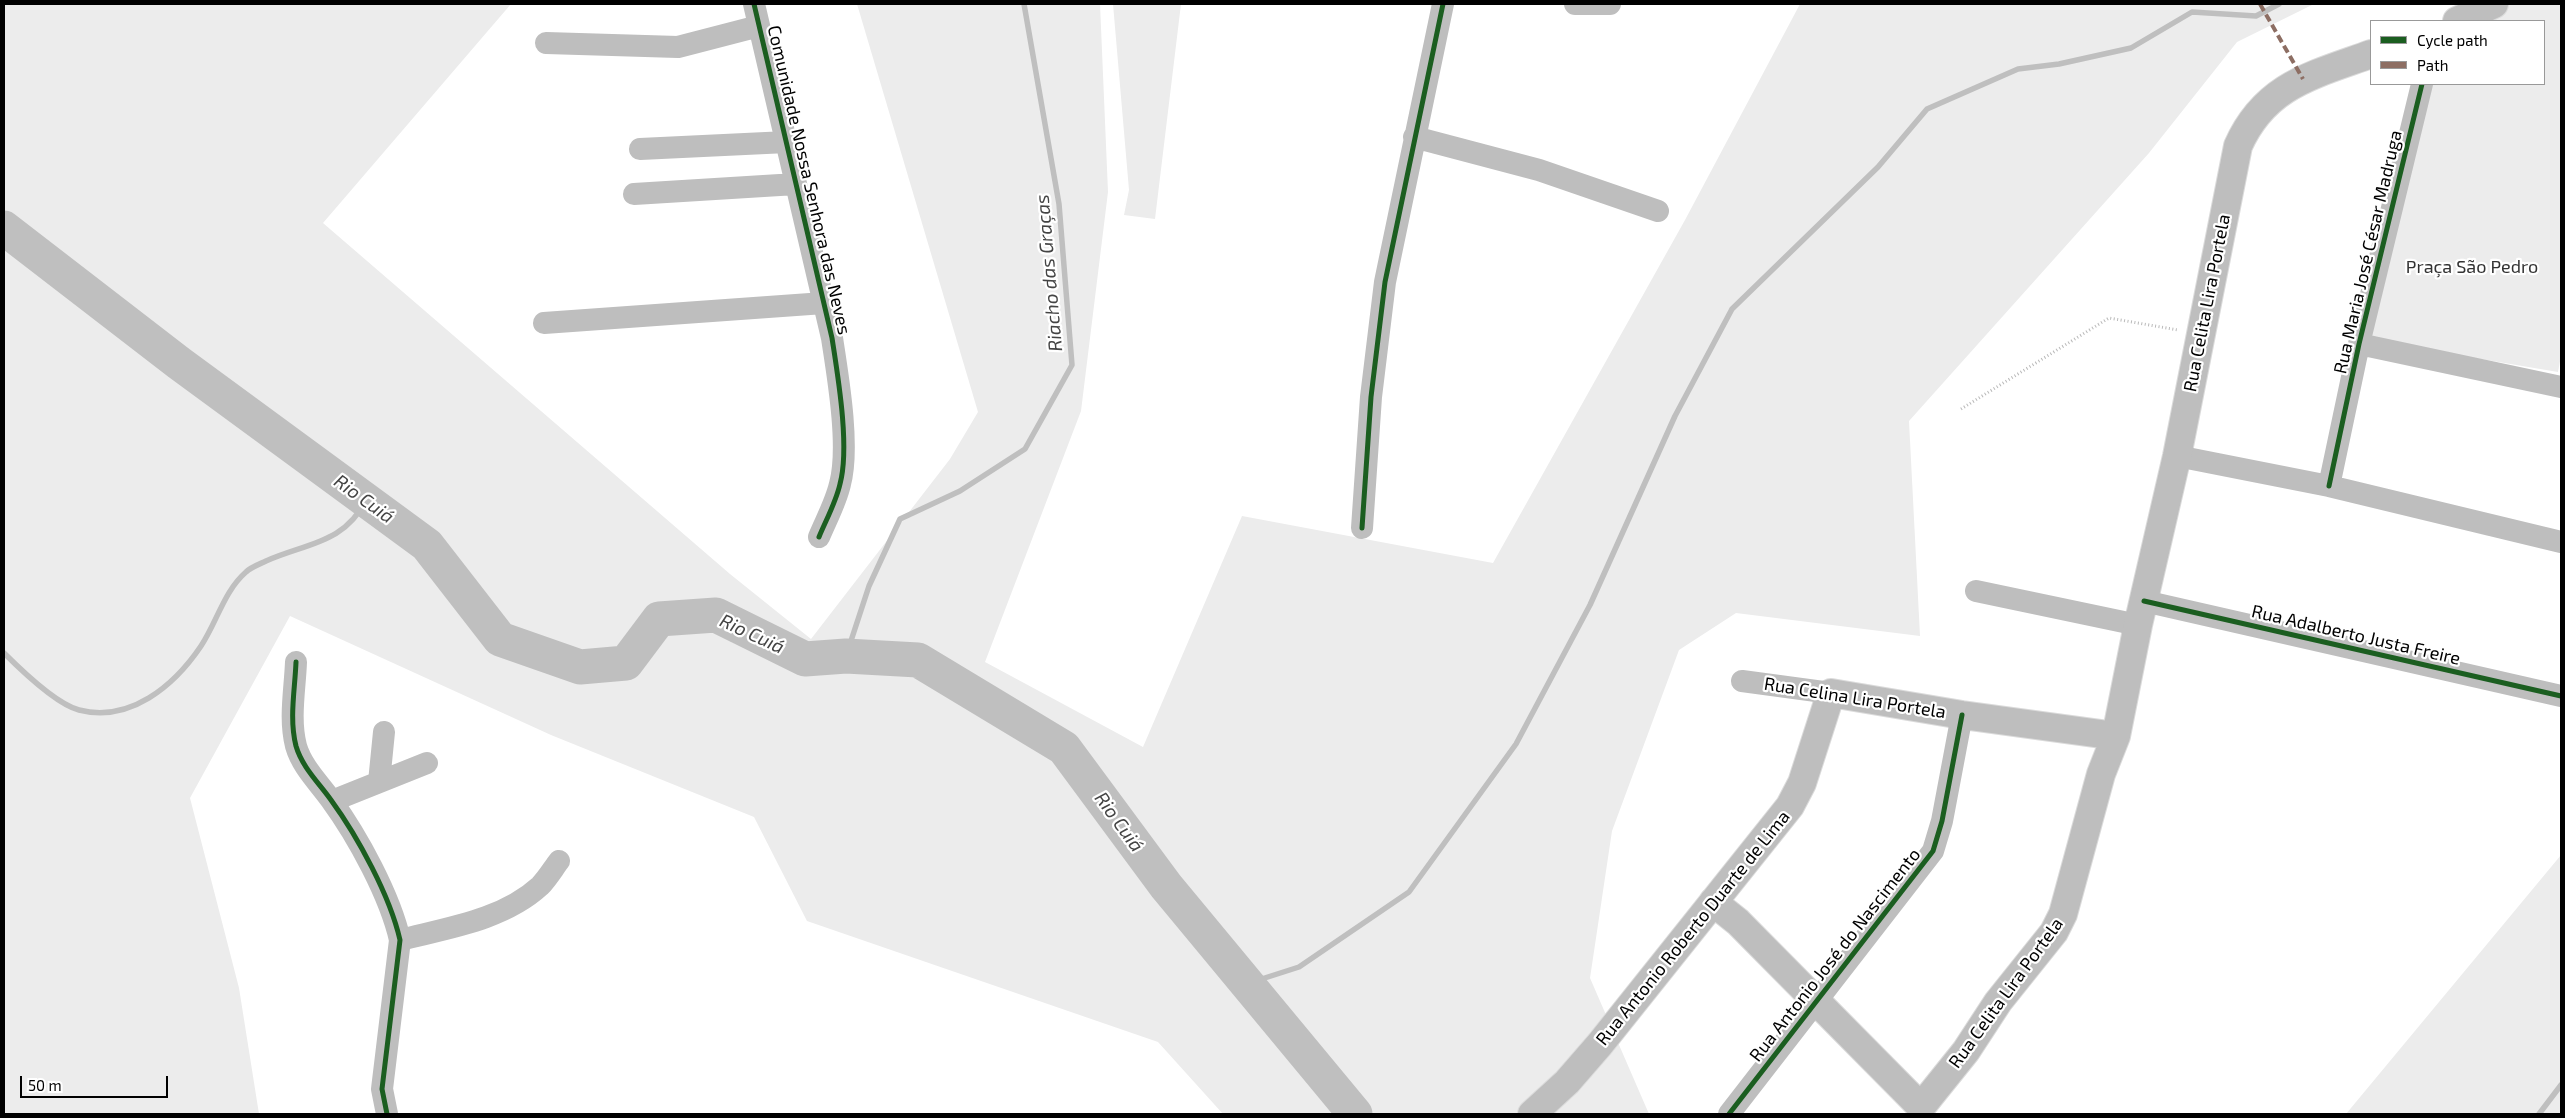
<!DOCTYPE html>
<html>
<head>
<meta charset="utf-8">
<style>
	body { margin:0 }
	#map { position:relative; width:2565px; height:1118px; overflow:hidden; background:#fff; font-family:"Exo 2",sans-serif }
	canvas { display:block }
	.frame { position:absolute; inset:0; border:5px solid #000; pointer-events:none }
	.legend { position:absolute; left:2370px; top:20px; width:175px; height:65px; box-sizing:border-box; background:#fff; border:1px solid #999; margin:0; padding:6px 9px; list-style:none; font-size:15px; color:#000 }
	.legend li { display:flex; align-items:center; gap:10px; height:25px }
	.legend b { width:25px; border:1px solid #999 }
	.scale { position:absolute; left:20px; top:1076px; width:148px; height:22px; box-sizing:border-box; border:2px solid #000; border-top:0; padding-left:6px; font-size:15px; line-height:18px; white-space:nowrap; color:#000; -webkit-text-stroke:4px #fff; paint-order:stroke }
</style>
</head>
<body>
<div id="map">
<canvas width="2565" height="1118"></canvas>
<div class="frame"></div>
<ul class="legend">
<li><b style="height:6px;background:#1b5e20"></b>Cycle path</li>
<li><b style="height:6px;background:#8d6e63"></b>Path</li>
</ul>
<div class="scale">50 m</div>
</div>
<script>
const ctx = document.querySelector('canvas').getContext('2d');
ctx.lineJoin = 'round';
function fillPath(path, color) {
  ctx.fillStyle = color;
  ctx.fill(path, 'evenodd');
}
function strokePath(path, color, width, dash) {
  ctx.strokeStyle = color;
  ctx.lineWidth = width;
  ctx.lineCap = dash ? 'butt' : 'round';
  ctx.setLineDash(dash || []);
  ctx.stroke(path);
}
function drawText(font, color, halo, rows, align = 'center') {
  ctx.font = font + ' "Exo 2",sans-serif';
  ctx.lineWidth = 4.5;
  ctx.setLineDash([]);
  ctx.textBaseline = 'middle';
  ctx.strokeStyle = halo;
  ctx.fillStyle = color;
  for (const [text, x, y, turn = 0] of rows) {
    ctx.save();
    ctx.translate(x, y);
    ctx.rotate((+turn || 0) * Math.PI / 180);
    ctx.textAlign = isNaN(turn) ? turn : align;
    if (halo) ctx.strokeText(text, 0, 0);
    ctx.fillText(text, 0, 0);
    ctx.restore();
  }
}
fillPath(new Path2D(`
	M4,4H511L323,223L730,574L811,639L950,459L978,412L857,4H1100L1108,192L1081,411L985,662L1143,747L1242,516L1493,563L1685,220L1800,4H2314L2237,42L2149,153L1909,421L1920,636L1736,613L1679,650L1612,831L1590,978L1649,1114H1223L1158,1042L807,921L754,817L551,735L290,616L190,798L239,988L259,1114H4Z
	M1113,4H1181L1155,219L1124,215L1129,190Z
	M2507,4H2561V356L2558,372L2362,339L2424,84H2544V21H2478Z
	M2561,855V1114H2346Z`), '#ececec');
strokePath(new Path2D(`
	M4,653C21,670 56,704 79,710C130,723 174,686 201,646C217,622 224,591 246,572C251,567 260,564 266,561C306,543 344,544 366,500
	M846,656L869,586L900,519L960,491L1025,449L1072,365L1059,204L1024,4
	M1246,984L1299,967L1409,892L1516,744L1590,605L1675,416L1732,309L1878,167L1927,109L2018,69L2059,64L2131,48L2192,12L2256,16L2279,4
	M2539,1114L2561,1085`), '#bfbfbf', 5.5);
strokePath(new Path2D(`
	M4,228L179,363L427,545L500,639L580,667L626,663L659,619L716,615L805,659L846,656L918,660L1064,748L1166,886L1355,1114`), '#bfbfbf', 35);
const major = new Path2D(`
	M2457,21L2494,4
	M1713,902L1738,922L1921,1107L1966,1051L1998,1002L2054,932L2063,914L2101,774L2116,736L2138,625L2177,456L2238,146C2265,85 2313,75 2371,54
	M1532,1114L1567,1082L1600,1044L1790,806L1802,783L1831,693L1962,715L2116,736`);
strokePath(major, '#dbdbdb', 30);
strokePath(new Path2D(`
	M1961,409L2109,318L2178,330`), '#b9b9b9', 3, [1, 2.5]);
strokePath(new Path2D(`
	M754,4L832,338C838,377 850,447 840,484C836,502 826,520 819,537
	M1575,4H1610
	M546,43L678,47L759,26
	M1414,137L1539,170L1658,211
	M640,149L787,142
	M634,194L796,184
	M544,323L824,303
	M2359,344L2561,387
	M2177,456L2329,486L2561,542
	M2329,486L2359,344L2422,84
	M1362,528L1371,397L1385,282L1443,4
	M1976,591L2138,625
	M2144,601L2561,696
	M296,662C295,689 289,719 296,746C302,767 319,783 331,800C358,837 390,896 400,940L382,1089L387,1114
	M1742,681L1831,693
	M379,782L384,732
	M332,801L427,763
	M400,940C447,928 503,920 540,886C547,879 553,869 559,861
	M1729,1114L1933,851L1942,821L1962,715`), '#bebebe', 22);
strokePath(major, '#bebebe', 28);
strokePath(new Path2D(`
	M2260,4L2303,79`), '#8d6e63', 4, [8, 4]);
strokePath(new Path2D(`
	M754,4L832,338C838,377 850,447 840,484C836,502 826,520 819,537
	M2329,486L2359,344L2422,84
	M1362,528L1371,397L1385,282L1443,4
	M2144,601L2561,696
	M296,662C295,689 289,719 296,746C302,767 319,783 331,800C358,837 390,896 400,940L382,1089L387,1114
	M1729,1114L1933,851L1942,821L1962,715`), '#1b5e20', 5);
drawText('18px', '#000', '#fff', [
	["Comunidade Nossa Senhora das Neves",809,180,77],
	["Rua Maria José César Madruga",2368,252,-77],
	["Rua Celita Lira Portela",2207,303,-79],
	["Rua Adalberto Justa Freire",2356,635,13],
	["Rua Celina Lira Portela",1855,698,9],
	["Rua Antonio Roberto Duarte de Lima",1693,928,-51],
	["Rua Antonio José do Nascimento",1835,955,-52],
	["Rua Celita Lira Portela",2006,993,-54]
]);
drawText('18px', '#333', '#fff', [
	["Praça São Pedro",2472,267]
]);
drawText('italic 19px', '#444', '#fff', [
	["Riacho das Graças",1049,273,-95],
	["Rio Cuiá",364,499,36],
	["Rio Cuiá",752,634,25],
	["Rio Cuiá",1119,822,54]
]);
</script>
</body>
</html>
